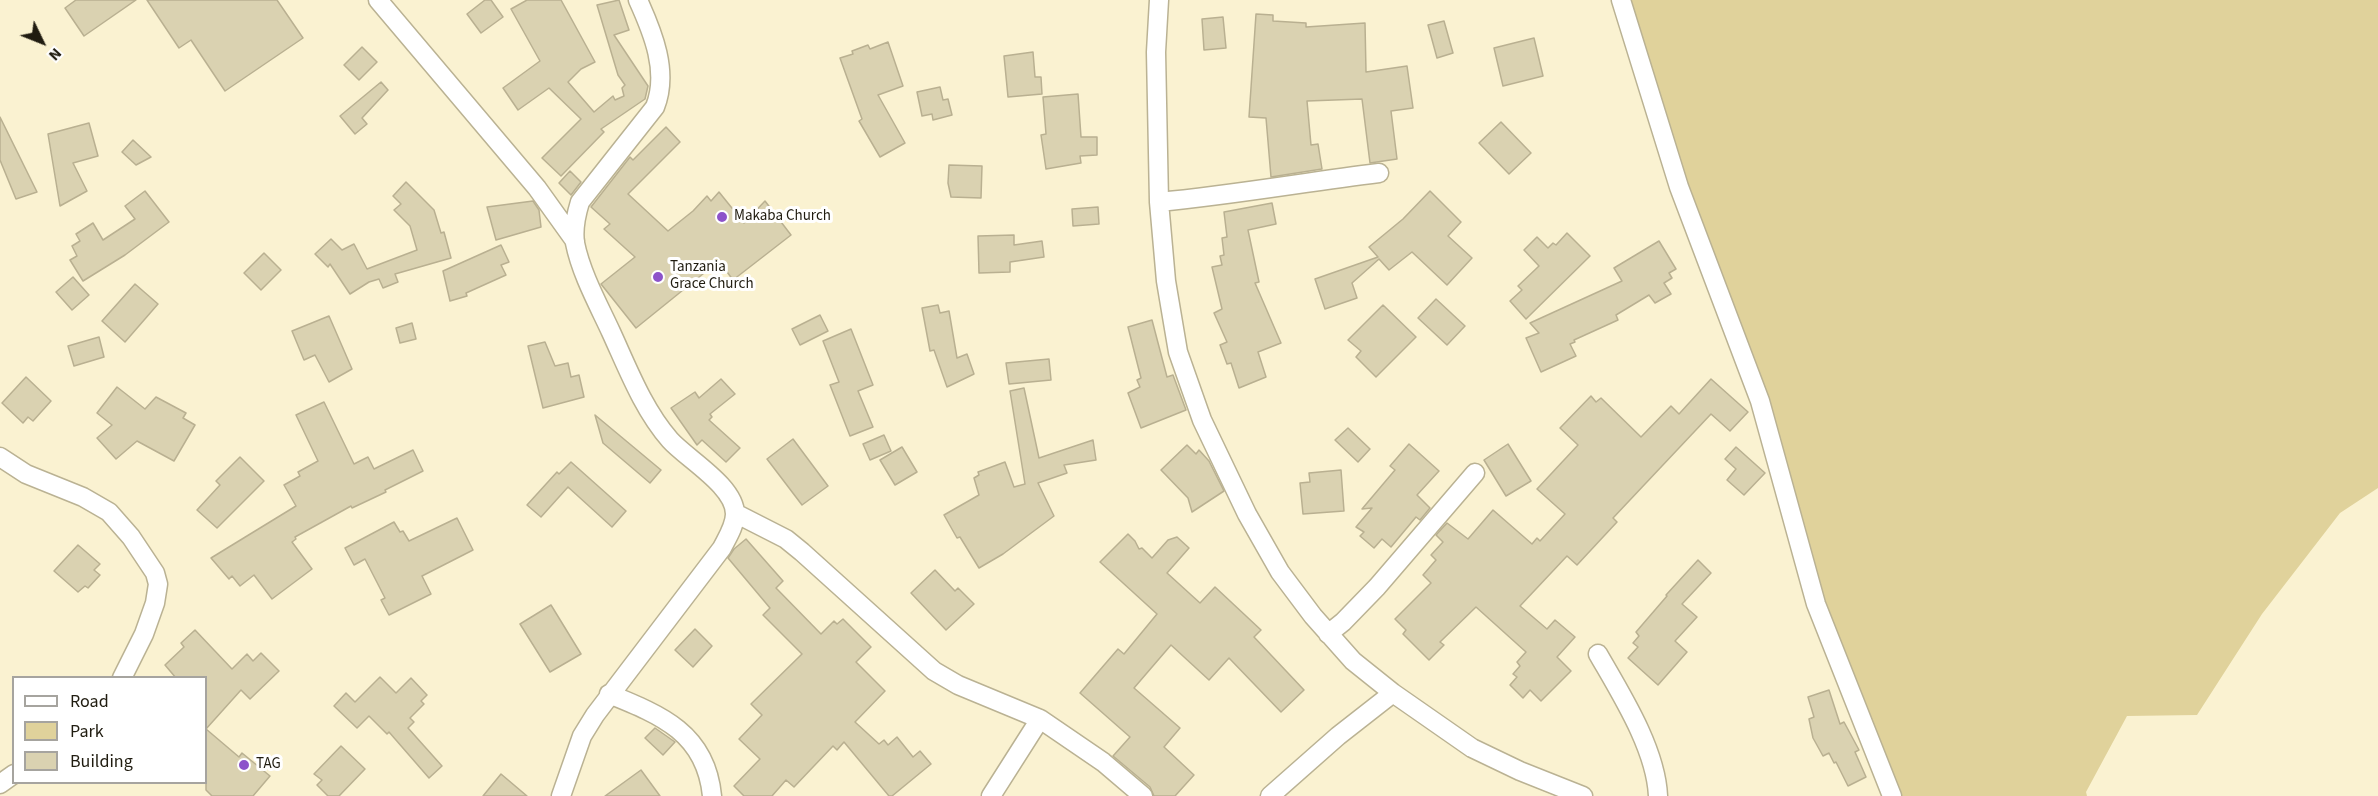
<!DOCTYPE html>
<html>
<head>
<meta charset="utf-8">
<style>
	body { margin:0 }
	#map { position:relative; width:2378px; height:796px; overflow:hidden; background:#faf2d1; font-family:"Source Sans 3",sans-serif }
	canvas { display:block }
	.legend { position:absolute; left:12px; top:676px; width:195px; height:108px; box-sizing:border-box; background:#fff; border:2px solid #a6a49f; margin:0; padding:8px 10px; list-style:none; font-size:18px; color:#201c10 }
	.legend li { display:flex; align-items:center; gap:12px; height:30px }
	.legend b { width:30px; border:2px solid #a6a49f }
	.north { position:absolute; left:12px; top:12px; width:60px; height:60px; -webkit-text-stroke:4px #fff; paint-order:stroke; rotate:133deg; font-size:16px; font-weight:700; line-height:24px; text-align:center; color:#201c10 }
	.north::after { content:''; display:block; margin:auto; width:21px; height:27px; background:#201c10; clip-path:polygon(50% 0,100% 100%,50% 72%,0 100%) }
</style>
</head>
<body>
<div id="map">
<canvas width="2378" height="796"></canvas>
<ul class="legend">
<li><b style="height:8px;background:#fff"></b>Road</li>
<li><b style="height:16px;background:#e0d29b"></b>Park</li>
<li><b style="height:16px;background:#dad2b1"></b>Building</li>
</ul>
<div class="north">N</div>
</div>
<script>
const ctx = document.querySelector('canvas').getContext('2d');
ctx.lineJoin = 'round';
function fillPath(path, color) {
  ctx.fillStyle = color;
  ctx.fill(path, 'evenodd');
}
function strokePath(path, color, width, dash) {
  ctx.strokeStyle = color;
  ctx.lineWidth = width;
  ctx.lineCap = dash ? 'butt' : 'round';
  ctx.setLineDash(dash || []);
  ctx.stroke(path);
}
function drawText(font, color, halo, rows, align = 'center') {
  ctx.font = font + ' "Source Sans 3",sans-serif';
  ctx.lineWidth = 6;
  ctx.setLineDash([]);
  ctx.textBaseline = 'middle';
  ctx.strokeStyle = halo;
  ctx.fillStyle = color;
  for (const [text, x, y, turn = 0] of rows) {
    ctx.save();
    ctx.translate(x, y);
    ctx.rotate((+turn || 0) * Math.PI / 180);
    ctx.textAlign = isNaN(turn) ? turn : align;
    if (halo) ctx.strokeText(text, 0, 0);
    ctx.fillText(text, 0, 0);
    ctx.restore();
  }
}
fillPath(new Path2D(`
	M1631,0H2378V488L2340,513L2262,614L2197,715L2127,716L2086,792L2087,796H1902L1825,601L1769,399L1688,184Z`), '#e0d29b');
const building = new Path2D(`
	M76,0H136L84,36L65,8Z
	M147,0H277L303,38L225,91L191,40L179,48Z
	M485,0H491L503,17L481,33L467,14Z
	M527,0H561L595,62L581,69L568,82L594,112L613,96L615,100L624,96L622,88L625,85L618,75L597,5L619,0L629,30L614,35L648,86L645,99L601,129L604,132L561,176L542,158L581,119L549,88L518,110L503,88L540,61L511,9Z
	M1256,14L1273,15V21L1306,23V27L1365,23L1366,72L1407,66L1413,108L1391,111L1397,159L1370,163L1362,99L1307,101L1311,145L1318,144L1322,169L1271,177L1266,118L1249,117Z
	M1223,17L1226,48L1204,50L1202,19Z
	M1444,21L1453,53L1437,58L1428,25Z
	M1534,38L1543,76L1503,86L1494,48Z
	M888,42L903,86L878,95L905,143L880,157L859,121L862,119L840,58L853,54L852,51L868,45L870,49Z
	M362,47L377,62L359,80L344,65Z
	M1033,52L1035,77H1041L1042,94L1008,97L1004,56Z
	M381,82L388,90L362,118L367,124L355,134L340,116Z
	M940,87L943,100L948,99L952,115L933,120L932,114L922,116L917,92Z
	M1078,94L1081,137H1097V155L1080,156L1081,163L1046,169L1041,135L1046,134L1043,97Z
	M0,117L37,192L16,199L0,160Z
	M1501,122L1531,153L1509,174L1479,143Z
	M89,123L98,156L73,163L87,191L60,206L48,134Z
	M666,127L680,142L628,194L668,231L693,211L707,196L711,201L719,192L744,223L765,201L791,235L733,280L719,261L636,328L601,284L635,257L604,229L610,224L591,207L630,157L633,160Z
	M133,140L151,157L136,165L122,152Z
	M949,165L982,166L981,198L951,197L948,183Z
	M570,171L581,182L571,195L559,183Z
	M406,182L434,210L441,233L444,232L451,258L395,274L398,282L383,288L379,279L369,282L350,294L330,264L328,267L315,254L331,239L342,250L354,244L367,269L417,250L410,226L394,210L401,204L393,196Z
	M145,191L169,222L125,255L83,281L70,260L77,256L72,246L80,241L76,234L93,223L103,240L135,219L125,206Z
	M1430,191L1461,222L1448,236L1472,258L1447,285L1412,252L1389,270L1379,259L1352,283L1357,298L1325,309L1315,279L1378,257L1369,247L1403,219Z
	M533,201L539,210L541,227L496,240L487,207Z
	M1272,203L1276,224L1248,230L1259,282L1255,283L1281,343L1258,352L1266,377L1239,388L1231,363L1227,364L1220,345L1227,342L1214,313L1222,309L1212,267L1222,265L1220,256L1224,255L1222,238L1227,237L1224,212Z
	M1098,207L1099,224L1073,226L1072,209Z
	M1567,233L1590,256L1526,319L1510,301L1522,290L1518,286L1539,266L1524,250L1537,237L1548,248L1553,243L1556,245Z
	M1014,235V245L1042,241L1044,257L1010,262V272L979,273L978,236Z
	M1659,241L1676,269L1669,273L1672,278L1664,283L1671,294L1655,303L1649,295L1616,315L1618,320L1574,340L1575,342L1570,344L1576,356L1541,372L1526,338L1539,333L1530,323L1622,281L1614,268Z
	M501,245L509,262L501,265L506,275L466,293L467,296L450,301L443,271Z
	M264,253L281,270L261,290L244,273Z
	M73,277L89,295L72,310L56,292Z
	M135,284L158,304L125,342L102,321Z
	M1436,299L1465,326L1447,345L1418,318Z
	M938,305L940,313L949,311L957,358L967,354L974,374L947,387L934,350L930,351L922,308Z
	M1383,305L1416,337L1376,377L1356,357L1361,351L1348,340Z
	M820,315L828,331L800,345L792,329Z
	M329,316L352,369L329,382L315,355L304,360L292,331Z
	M1152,320L1167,377L1173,375L1186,410L1141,428L1128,393L1140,387L1137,380L1141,378L1128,327Z
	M412,323L416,339L400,343L396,328Z
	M851,329L873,385L858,391L873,427L850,436L830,385L839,382L823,341Z
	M99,337L104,357L74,366L68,346Z
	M545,342L555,366L568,363L571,377L579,375L584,397L543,408L528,346Z
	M1049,359L1051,380L1009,384L1006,363Z
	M26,377L51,401L33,421L28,417L23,423L2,403Z
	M721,379L735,394L710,414L712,417L709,420L740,448L726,462L702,440L697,445L671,408L695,392L699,398Z
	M1711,379L1748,412L1730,431L1711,414L1613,518L1617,522L1577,565L1567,556L1520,606L1547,629L1555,620L1575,637L1557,657L1571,671L1541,701L1530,690L1523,698L1510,685L1517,677L1513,674L1520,666L1517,662L1526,652L1476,607L1440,642L1444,645L1429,660L1403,634L1406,630L1395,619L1431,583L1423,575L1436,560L1431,555L1443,542L1436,535L1447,523L1468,539L1493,510L1532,544L1537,538L1540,541L1565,514L1537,489L1578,445L1560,428L1591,396L1596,402L1601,398L1641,437L1671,406L1679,414Z
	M117,387L145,409L156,397L186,413L183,418L195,425L174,461L137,441L116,459L97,438L112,425L97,413Z
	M1024,388L1039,458L1093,440L1096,460L1064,465L1067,473L1038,483L1054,516L1003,554L979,568L960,537L957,538L944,515L979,495L974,478L979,475L978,472L1005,462L1014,487L1025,484L1010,391Z
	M324,402L354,464L368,457L374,469L413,450L423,471L385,490L386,492L352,508L351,506L295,537L296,539L292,542L312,569L272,599L254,575L240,586L232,576L229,579L211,558L296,506L284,485L300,476L298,472L318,461L296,415Z
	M595,415L661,470L650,483L603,443Z
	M1348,428L1370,449L1358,462L1335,440Z
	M884,435L891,451L870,460L863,444Z
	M793,439L828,486L802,505L767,459Z
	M1409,444L1439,471L1417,495L1430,508L1420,520L1416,517L1391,547L1382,539L1374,548L1360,536L1364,532L1356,527L1372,508L1362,509L1395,470L1390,466Z
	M1508,444L1531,481L1506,496L1484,460Z
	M1187,445L1196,454L1199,450L1209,461L1224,491L1192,512L1188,498L1161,470Z
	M902,447L917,472L895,485L880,460Z
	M1736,447L1765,473L1744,495L1727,480L1736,469L1725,459Z
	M240,457L264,481L217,528L197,510L220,485L216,481Z
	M571,462L626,511L612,527L568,487L541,517L527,505L557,472L559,474Z
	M1341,470L1344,511L1303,514L1300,483L1310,482L1309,473Z
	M457,518L473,550L422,576L431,594L389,615L381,600L385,598L365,559L354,565L345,548L394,522L400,532L403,531L409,541Z
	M1128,534L1135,541L1139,549L1142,548L1152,558L1168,540L1177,537L1189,548L1167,573L1200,603L1215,587L1261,630L1254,637L1304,690L1281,712L1229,658L1209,680L1171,645L1134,688L1180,728L1164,747L1194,775L1175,796H1154L1150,787L1113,756L1130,737L1080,693L1118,649L1124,654L1157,614L1100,562Z
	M746,539L783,581L776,588L821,634L834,621L837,624L843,619L871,647L856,662L885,691L855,722L879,744L884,740L888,745L897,737L913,757L920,751L931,764L892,796H889L844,742L837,750L833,746L794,787L786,780L772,796H744L734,786L760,759L739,739L762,715L751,704L802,654L763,615L770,608L728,558L734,549Z
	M78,545L100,564L94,570L100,575L88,588L85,586L78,592L54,571Z
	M1698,560L1711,573L1682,604L1697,617L1675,641L1687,652L1658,685L1628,658L1638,647L1633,643L1639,636L1636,632L1667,596L1666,595Z
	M935,570L955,591L958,588L974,604L946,630L911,593Z
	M551,605L581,654L550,672L520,624Z
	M695,629L712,646L693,667L675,650Z
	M195,630L232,669L247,654L253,661L261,653L279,671L250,699L241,690L206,729L239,757L242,753L270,776L253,796H212L206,790V678H176L165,665L184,647L181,643Z
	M380,677L396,693L411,678L427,695L421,701L424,704L410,718L414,722L408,728L442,766L429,778L389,732L387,734L369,716L357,728L334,706L346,693L355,702Z
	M1829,690L1840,724L1844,722L1859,750L1855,752L1866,777L1848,786L1836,762L1834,763L1829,753L1823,756L1813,738L1809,719L1814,717L1808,697Z
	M655,728L675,742L663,755L645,738Z
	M341,746L365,769L339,796H328L317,785L322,780L314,774Z
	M641,770L660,796H605Z
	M501,774L527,796H483Z`);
fillPath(building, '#dad2b1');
strokePath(building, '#b9b091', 1.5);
const street = new Path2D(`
	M378,0L537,188L575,241
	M1159,0L1156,52L1159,202L1166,281L1178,352L1202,420L1247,514L1280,572L1313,616L1353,661L1393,693L1472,748L1520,771L1583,796
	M1621,0L1679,187L1760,401L1816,604L1892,796
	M1159,202C1233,195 1306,182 1379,173
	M0,457L26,474L83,497L109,512L131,537L155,573L158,584L155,603L144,634L122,678
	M735,513L786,539L802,552L934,671L958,685L1040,719L1103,762L1143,796
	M1328,634L1343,622L1377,587L1475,473
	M1598,654C1621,694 1656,749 1658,796
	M609,694C661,715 706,733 712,796
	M0,784L14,774
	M561,796L582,736L595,715L722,548C727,538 735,526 735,514C735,486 687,459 670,440C643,409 628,369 611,332C598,304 581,273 575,243C573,229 576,215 580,202L655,107C669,72 653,33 638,0
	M991,796L1040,719
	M1270,796L1338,736L1393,693`);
strokePath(street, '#bab293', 21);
strokePath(street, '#fff', 18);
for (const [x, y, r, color] of [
	[722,217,6,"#8d53ca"],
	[658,277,6,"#8d53ca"],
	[244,765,6,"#8d53ca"]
]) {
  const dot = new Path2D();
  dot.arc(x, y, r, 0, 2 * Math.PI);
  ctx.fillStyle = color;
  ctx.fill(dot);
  strokePath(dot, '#fff', 2);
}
drawText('15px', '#201c10', '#fff', [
	["Makaba Church",734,217],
	["Tanzania",670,268],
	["Grace Church",670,285],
	["TAG",256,765]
], 'left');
</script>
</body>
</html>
